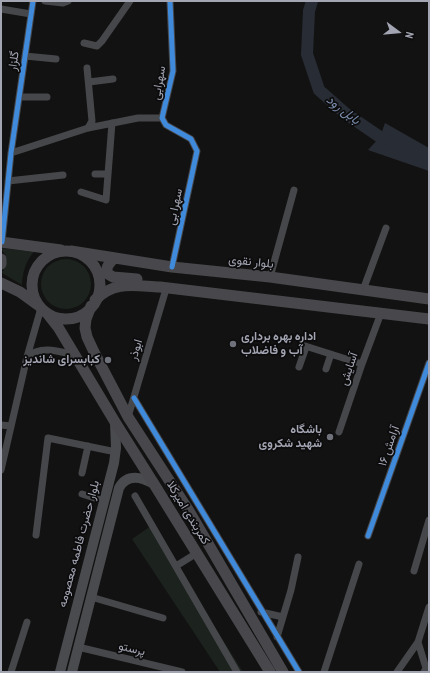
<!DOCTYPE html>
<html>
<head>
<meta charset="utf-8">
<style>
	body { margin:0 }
	#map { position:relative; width:430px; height:673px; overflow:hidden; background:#121212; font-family:"PT Sans Narrow",sans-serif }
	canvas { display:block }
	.frame { position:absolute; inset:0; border:2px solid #a3a5b3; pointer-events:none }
	.north { position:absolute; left:378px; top:12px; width:40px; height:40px; -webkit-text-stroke:3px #0c0c0d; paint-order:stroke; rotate:106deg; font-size:11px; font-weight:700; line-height:16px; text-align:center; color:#a3a5b3 }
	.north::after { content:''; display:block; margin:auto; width:14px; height:18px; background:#a3a5b3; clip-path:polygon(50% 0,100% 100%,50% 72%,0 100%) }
</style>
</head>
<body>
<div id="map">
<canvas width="430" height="673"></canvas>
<div class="frame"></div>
<div class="north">N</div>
</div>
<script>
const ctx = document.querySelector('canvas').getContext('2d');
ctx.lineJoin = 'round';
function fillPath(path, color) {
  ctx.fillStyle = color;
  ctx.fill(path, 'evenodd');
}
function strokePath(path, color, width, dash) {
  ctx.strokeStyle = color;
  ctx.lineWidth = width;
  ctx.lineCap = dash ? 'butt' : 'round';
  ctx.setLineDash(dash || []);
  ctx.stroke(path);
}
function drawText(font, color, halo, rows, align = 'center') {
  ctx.font = font + ' "PT Sans Narrow",Vazirmatn,sans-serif';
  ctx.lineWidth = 3.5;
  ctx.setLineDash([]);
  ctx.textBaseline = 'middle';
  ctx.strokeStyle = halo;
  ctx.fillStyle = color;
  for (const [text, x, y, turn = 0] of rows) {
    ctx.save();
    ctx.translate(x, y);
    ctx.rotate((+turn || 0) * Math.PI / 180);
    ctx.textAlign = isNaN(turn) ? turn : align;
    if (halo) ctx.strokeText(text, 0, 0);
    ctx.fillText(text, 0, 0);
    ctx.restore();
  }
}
fillPath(new Path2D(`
	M1,248L34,252C26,260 22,274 22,285L2,273C6,265 10,257 1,250Z
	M41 284a25 25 0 1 1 50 0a25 25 0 1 1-50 0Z
	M151,526L243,672H220L132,539Z`), '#1c221d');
fillPath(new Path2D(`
	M385,123L429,148V171L368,150L380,137Z`), '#282c34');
strokePath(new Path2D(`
	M312,1L309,11L307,54L319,90L345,113L380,137L396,143`), '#282c34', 12);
strokePath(new Path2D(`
	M45,1L63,3L68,1
	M170,1L173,71L162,118L166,125L191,139L197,151L172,267
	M1,9L31,14
	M84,43L97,46L102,41L130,1
	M25,56L56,59
	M87,68L92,121L88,128
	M89,82L113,79
	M19,97H47
	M11,153L88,128L138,118H162
	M95,174H108
	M8,181L63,175
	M81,192L106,200L112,123
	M2,242L11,153L33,1
	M270,277L294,190
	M363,290L386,228
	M41,308L27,357C41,345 58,351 74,355
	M302,345L362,364
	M299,367L306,347
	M326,369L331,354
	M134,398L299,672
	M128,417L166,289
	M1,425L11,426
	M339,432L362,364L381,313
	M1,470L27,357
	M82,473L88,446
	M82,494L104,501
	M135,496L237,672
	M36,535L48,438L116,452
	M368,536L429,363
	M176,566L197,553
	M414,571L429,520
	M91,597L163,618
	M261,612L283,617
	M277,637L291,590L298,557
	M418,642L426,668L424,672
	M78,647L182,672
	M11,672L27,622
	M324,672L359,564
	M397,672L418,642L429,607`), '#46474a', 7);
strokePath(new Path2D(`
	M60,672L114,463L116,448L115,422
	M72,672L119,488C127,473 142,477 154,484`), '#4a4b4e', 10);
strokePath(new Path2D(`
	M71,251L172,267L270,277L429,299
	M114,258C109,264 105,267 108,274L113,277L137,279
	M95,300C115,280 135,286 160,287L429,319`), '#48484c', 11);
strokePath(new Path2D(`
	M1,242L61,250
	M32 285a34 34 0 1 1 68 0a34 34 0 1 1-68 0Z
	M1,259V264
	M1,283L20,292L38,305
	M91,306L86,319L85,328L87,337L94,352L128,417L189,511L283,672
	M47,313L58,327L115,422L154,484L270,672`), '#48484c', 11);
strokePath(new Path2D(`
	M170,1L173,71L162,118L166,125L191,139L197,151L172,267
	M2,242L11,153L33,1
	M134,398L299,672
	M368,536L429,363`), '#408adc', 5);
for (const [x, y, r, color] of [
	[233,344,4,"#70727b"],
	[108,360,4,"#70727b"],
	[330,437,4,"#70727b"]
]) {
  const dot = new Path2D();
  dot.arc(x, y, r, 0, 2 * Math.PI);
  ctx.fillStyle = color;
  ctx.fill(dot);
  strokePath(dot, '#0c0c0d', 1.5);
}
drawText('12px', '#a3a5b3', '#0c0c0d', [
	["گلزار",14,61,-82],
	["سهرابی",159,83,-80],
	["سهرا بی",175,207,-78],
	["بلوار نقوی",251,262,6],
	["ابوذر",136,350,-74],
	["آسایش",349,369,-71],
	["آرامش ۱۶",389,446,-71],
	["کمربندی امیرکلا",188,513,59],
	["بلوار حضرت فاطمه معصومه",79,544,-75],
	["پرستو",132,649,13]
]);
drawText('bold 12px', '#a3a5b3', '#0c0c0d', [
	["اداره بهره برداری",241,337,"left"],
	["آب و فاضلاب",241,351,"left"],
	["کبابسرای شاندیز",100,360],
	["باشگاه",322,430],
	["شهید شکروی",322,444]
], 'right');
drawText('italic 13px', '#7b8dad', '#0c0c0d', [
	["بابل رود",343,110,38]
]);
</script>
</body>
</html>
